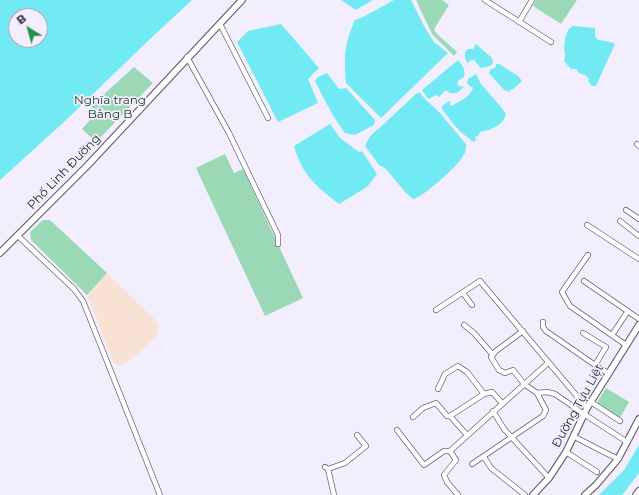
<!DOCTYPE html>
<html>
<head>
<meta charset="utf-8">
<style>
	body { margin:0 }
	#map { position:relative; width:639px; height:495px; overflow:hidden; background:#f2eefd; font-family:Montserrat,sans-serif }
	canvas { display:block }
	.north { position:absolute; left:8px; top:8px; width:40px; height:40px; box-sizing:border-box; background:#f2eefd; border:1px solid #a29eaa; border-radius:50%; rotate:323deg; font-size:11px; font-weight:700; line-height:16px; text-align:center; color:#29272e }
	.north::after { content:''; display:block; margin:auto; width:14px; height:18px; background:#22934c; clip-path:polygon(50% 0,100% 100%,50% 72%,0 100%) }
</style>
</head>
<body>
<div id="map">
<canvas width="639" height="495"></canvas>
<div class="north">B</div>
</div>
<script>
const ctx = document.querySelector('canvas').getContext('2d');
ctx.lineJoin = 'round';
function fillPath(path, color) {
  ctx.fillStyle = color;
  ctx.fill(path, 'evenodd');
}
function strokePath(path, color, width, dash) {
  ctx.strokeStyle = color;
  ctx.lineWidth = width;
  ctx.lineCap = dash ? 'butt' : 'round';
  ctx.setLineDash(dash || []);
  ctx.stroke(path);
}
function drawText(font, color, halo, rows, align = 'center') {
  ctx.font = font + ' Montserrat,sans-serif';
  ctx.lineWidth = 3.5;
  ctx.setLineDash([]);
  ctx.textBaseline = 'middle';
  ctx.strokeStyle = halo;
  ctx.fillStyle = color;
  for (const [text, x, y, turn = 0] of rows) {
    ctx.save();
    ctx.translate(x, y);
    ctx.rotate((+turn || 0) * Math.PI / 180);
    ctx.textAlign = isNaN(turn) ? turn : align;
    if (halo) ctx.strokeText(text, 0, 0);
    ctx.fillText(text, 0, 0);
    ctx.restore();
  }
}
fillPath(new Path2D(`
	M107,273L159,324L157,336L136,355L121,366L114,364L87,295Z`), '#f7e2d4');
fillPath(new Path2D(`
	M416,0H442L449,5L434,29L436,33L457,52L454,56L432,34Z
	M536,0H577L561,24L533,6Z
	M134,67L153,83L96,142L82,129L97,112L91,106Z
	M225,154L234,173L243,169L303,298L265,316L196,168Z
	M43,220H50L107,273L87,295L31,240L30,232Z
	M606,388L629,402L620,418L596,404Z`), '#9bd9b6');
fillPath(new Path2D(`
	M0,0H192L149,40L64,122L0,180ZM16,16H40V40H16Z
	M341,0H373L356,10Z
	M394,0H411L424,26L434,42L448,53L381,118L346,83C344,57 344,45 355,20L363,17Z
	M281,24L319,68L308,79L318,103L278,122L237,42L248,31Z
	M573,26L595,28C595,30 595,35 596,38C599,42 610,40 615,44L596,86H592L588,81L589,79L585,75L579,73L576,69H571L564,61C565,57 566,53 564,49C565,40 565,30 573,26Z
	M476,44L492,58L493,63L490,66L481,68L474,60L469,61L468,64L465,58V52L468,49H473Z
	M458,60C463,66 466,70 464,77L459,80L457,83L459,86L464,87L457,93H450L446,90L439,97L437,95L428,99L422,90Z
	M496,64H499L518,76L522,81L512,90L510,89V92L504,90L489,73L490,70L496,67Z
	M327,73L339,89L346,88L375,120L374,125L355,135L345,133C333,117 324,99 315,81L318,77Z
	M476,74L481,84L501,107L506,114L503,121L497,126L489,130L480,132L479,135L475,137L476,140L474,142C460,133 450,121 441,107L449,101L451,102L449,105L454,106V104C462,101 470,96 473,88L467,84L468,79Z
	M417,93H420L426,100L439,112L466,144C466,149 466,152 463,156C459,165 422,198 413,199L406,193L385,168L379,165L365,146C372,130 378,131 388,120C398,111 407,102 417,93Z
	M330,124L340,138L359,152L362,151L377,174L367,187L339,204C316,186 302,175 294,146Z
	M639,445V473L623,494L622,495H599L624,470Z`), '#72eaf4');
const minor = new Path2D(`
	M485,0L551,42
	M519,22L532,0
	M220,24L268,118
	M187,57L229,133L278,235V244
	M637,144L639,146
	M626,210L639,219
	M620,221L639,236
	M587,225L639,259
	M17,235L74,289L83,301L160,495
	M588,255L562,292L570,306L626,345
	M584,281L639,319
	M463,293L472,305
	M436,310L480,281L587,408
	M543,322V327L546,331L595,365L608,373
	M464,325L474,333L493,355
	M523,331L496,351L491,357L499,370L505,373L513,370L524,384L537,393L547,392L555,394L584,414L627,442
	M583,333L606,347L595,365
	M612,335L628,311
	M438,389L445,374L458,366L467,372L484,394
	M591,402L620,421
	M493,411L504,429L549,478
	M450,416L484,394L492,392L502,403
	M413,417L423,408L436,403L447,416H450L467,435
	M397,430L424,465L444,451H450L548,363
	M573,436L600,450L618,459
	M450,451L456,460L444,475L447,482L458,495
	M566,452L597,472
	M484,457L491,468L525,495
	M472,464L543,416L546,410L537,393
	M325,467L328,469L345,463L366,446L357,435
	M328,469L334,495`);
const tertiary = new Path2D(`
	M0,253L87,166L242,0
	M533,495L549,478L566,452L587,408L639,325
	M585,495L596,485L618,459L639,419
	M636,495L639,491`);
strokePath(minor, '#6c6777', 6);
strokePath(tertiary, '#6c6777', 8);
strokePath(minor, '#fff', 4.5);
strokePath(tertiary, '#fff', 5.5);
drawText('12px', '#1b412e', '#f2eefd', [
	["Nghĩa trang",110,100],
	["Bằng B",110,114]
]);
drawText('12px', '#29272e', '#f2eefd', [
	["Phố Linh Đường",64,172,-46],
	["Đường Tựu Liệt",578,406,-61]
]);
</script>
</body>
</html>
